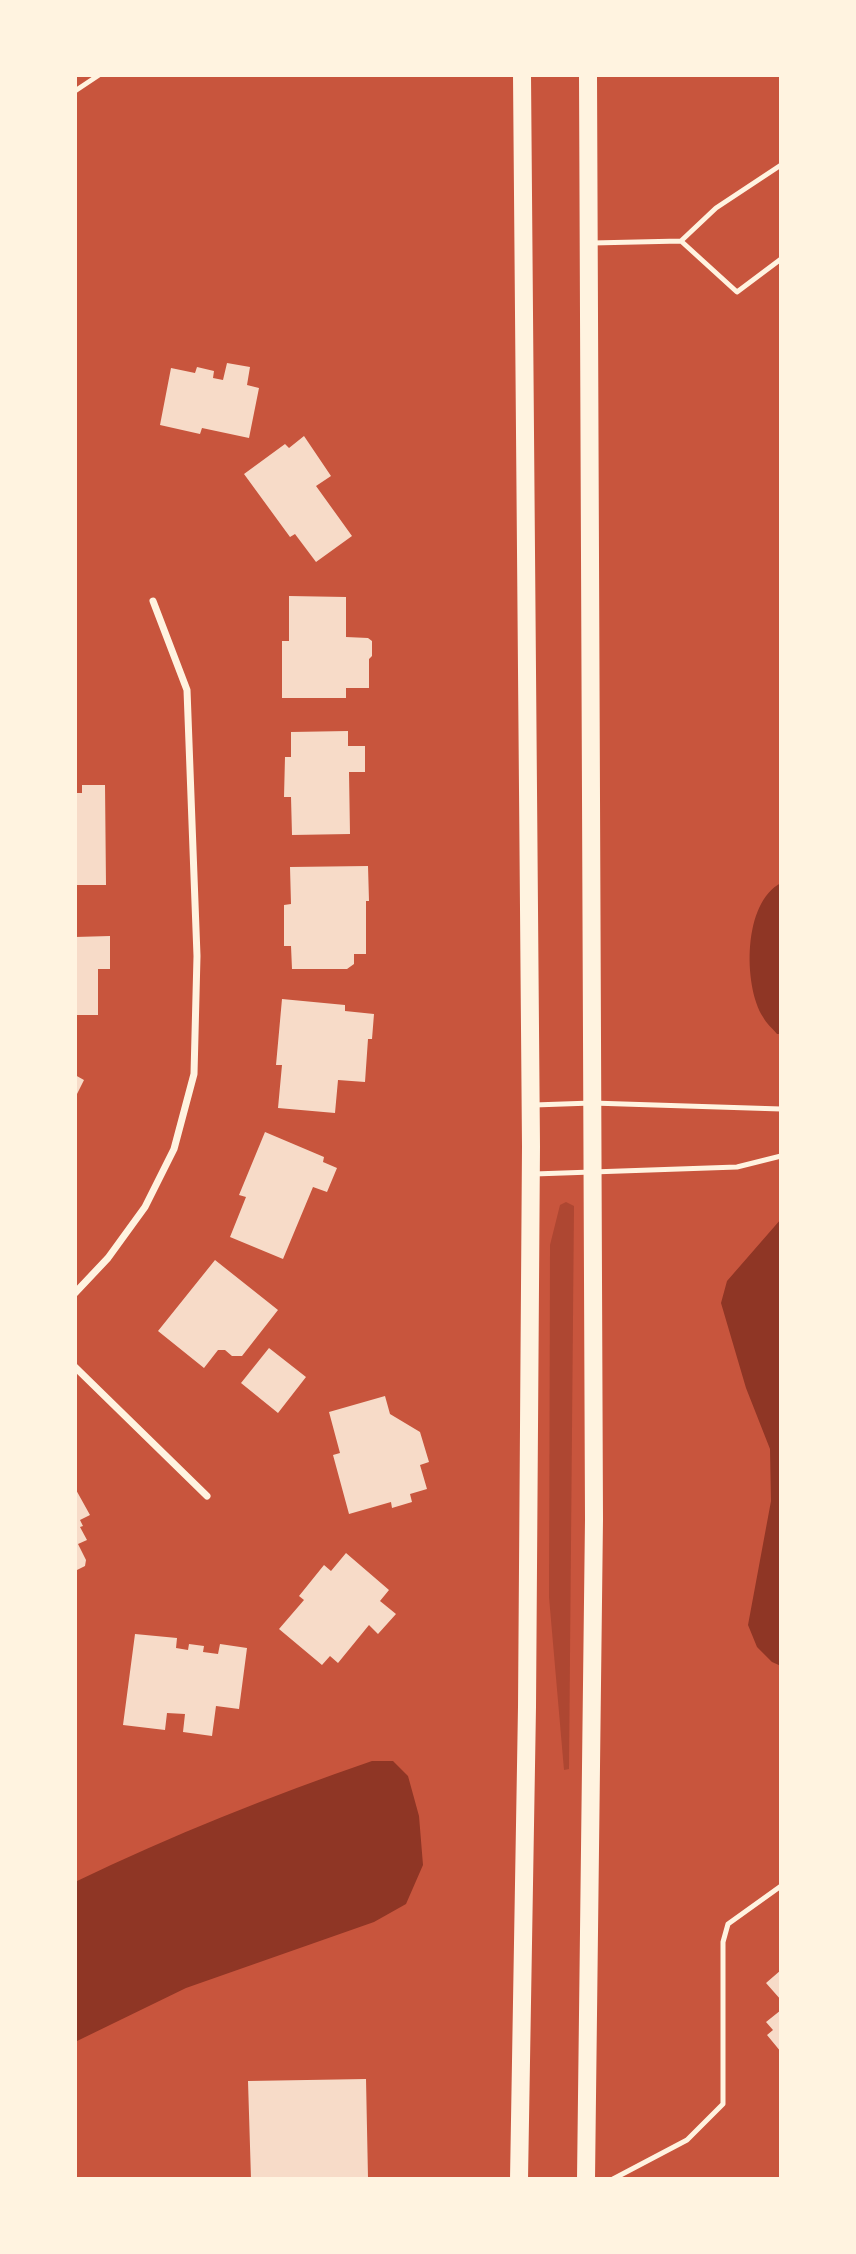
<!DOCTYPE html>
<html>
<head>
<meta charset="utf-8">
<style>
	body { margin:0 }
	#map { position:relative; width:856px; height:2254px; overflow:hidden; background:#c8553d; font-family:"PT Serif",serif }
	canvas { display:block }
	.frame { position:absolute; inset:0; border:77px solid #fff3e0; pointer-events:none }
</style>
</head>
<body>
<div id="map">
<canvas width="856" height="2254"></canvas>
<div class="frame"></div>
</div>
<script>
const ctx = document.querySelector('canvas').getContext('2d');
ctx.lineJoin = 'round';
function fillPath(path, color) {
  ctx.fillStyle = color;
  ctx.fill(path, 'evenodd');
}
function strokePath(path, color, width, dash) {
  ctx.strokeStyle = color;
  ctx.lineWidth = width;
  ctx.lineCap = dash ? 'butt' : 'round';
  ctx.setLineDash(dash || []);
  ctx.stroke(path);
}
fillPath(new Path2D(`
	M566,1202L574,1206L569,1769L564,1770L549,1597L550,1245L560,1205Z`), '#ae4732');
fillPath(new Path2D(`
	M781,883V1034H777C773,1029 766,1023 763,1017C743,985 743,902 781,883Z
	M781,1219V1666L772,1662L757,1647L748,1625L771,1501L770,1449L746,1388L721,1303L727,1281Z
	M372,1761H393L408,1776L419,1816L423,1865L406,1904L374,1922L186,1988L75,2042V1882C172,1835 271,1796 372,1761Z`), '#8f3625');
fillPath(new Path2D(`
	M227,363L250,367L247,385L259,388L249,438L202,428L200,434L160,425L171,368L195,373L197,367L214,371L213,378L223,380Z
	M304,436L331,476L316,486L352,536L316,562L295,534L290,537L244,474L285,444L289,448Z
	M289,596L346,597V637L368,638L372,641V656L369,659V688H346V698H282V641H289Z
	M348,731V746H365V772H349L350,834L292,835L291,797H284L285,757H291V732Z
	M82,785H105L106,885H75V793H82Z
	M368,866L369,901H366V954H354V964L347,969H292L291,946H284V905L291,904L290,867Z
	M110,936V969H98V1015H75V937Z
	M282,999L345,1005V1011L374,1014L372,1039H368L365,1082L338,1080L335,1113L278,1108L282,1065H276Z
	M75,1075L84,1080L75,1098Z
	M265,1132L324,1157L323,1162L337,1168L327,1192L313,1187L283,1259L230,1237L246,1197L239,1195Z
	M215,1260L278,1310L242,1356H232L225,1350H218L204,1368L158,1331Z
	M269,1348L306,1377L278,1413L241,1383Z
	M385,1396L390,1414L420,1432L429,1462L420,1465L427,1489L410,1494L412,1502L392,1508L391,1502L349,1514L333,1455L340,1453L329,1412Z
	M75,1488L90,1515L80,1520L83,1526L80,1527L87,1540L78,1544L86,1560L85,1566L75,1571Z
	M346,1553L389,1590L380,1601L396,1614L378,1634L369,1625L338,1663L330,1656L322,1665L279,1629L304,1600L299,1596L324,1565L331,1571Z
	M135,1634L177,1638L176,1648L188,1650L189,1644L204,1646L203,1652L218,1654L220,1644L247,1648L239,1709L216,1706L212,1736L183,1732L185,1714L167,1713L165,1730L123,1725Z
	M781,1970V2000L766,1983Z
	M781,2010V2052L767,2035L773,2030L766,2022Z
	M366,2079L368,2178L251,2179L248,2081Z`), '#f7dbc8');
strokePath(new Path2D(`
	M75,91L99,75
	M681,241L737,292L781,259
	M592,243L681,241L716,208L781,165
	M534,1105L592,1103L781,1109
	M534,1174L737,1167L781,1156
	M613,2179L687,2140L723,2104V1942L728,1924L781,1886`), '#fff3e0', 5);
strokePath(new Path2D(`
	M75,1293L108,1258L145,1207L174,1149L194,1074L197,956L187,690L153,601
	M75,1367L207,1496`), '#fff3e0', 7);
strokePath(new Path2D(`
	M519,2179L527,1707L531,1146L522,75
	M586,2179L594,1519L588,75`), '#fff3e0', 18);
</script>
</body>
</html>
